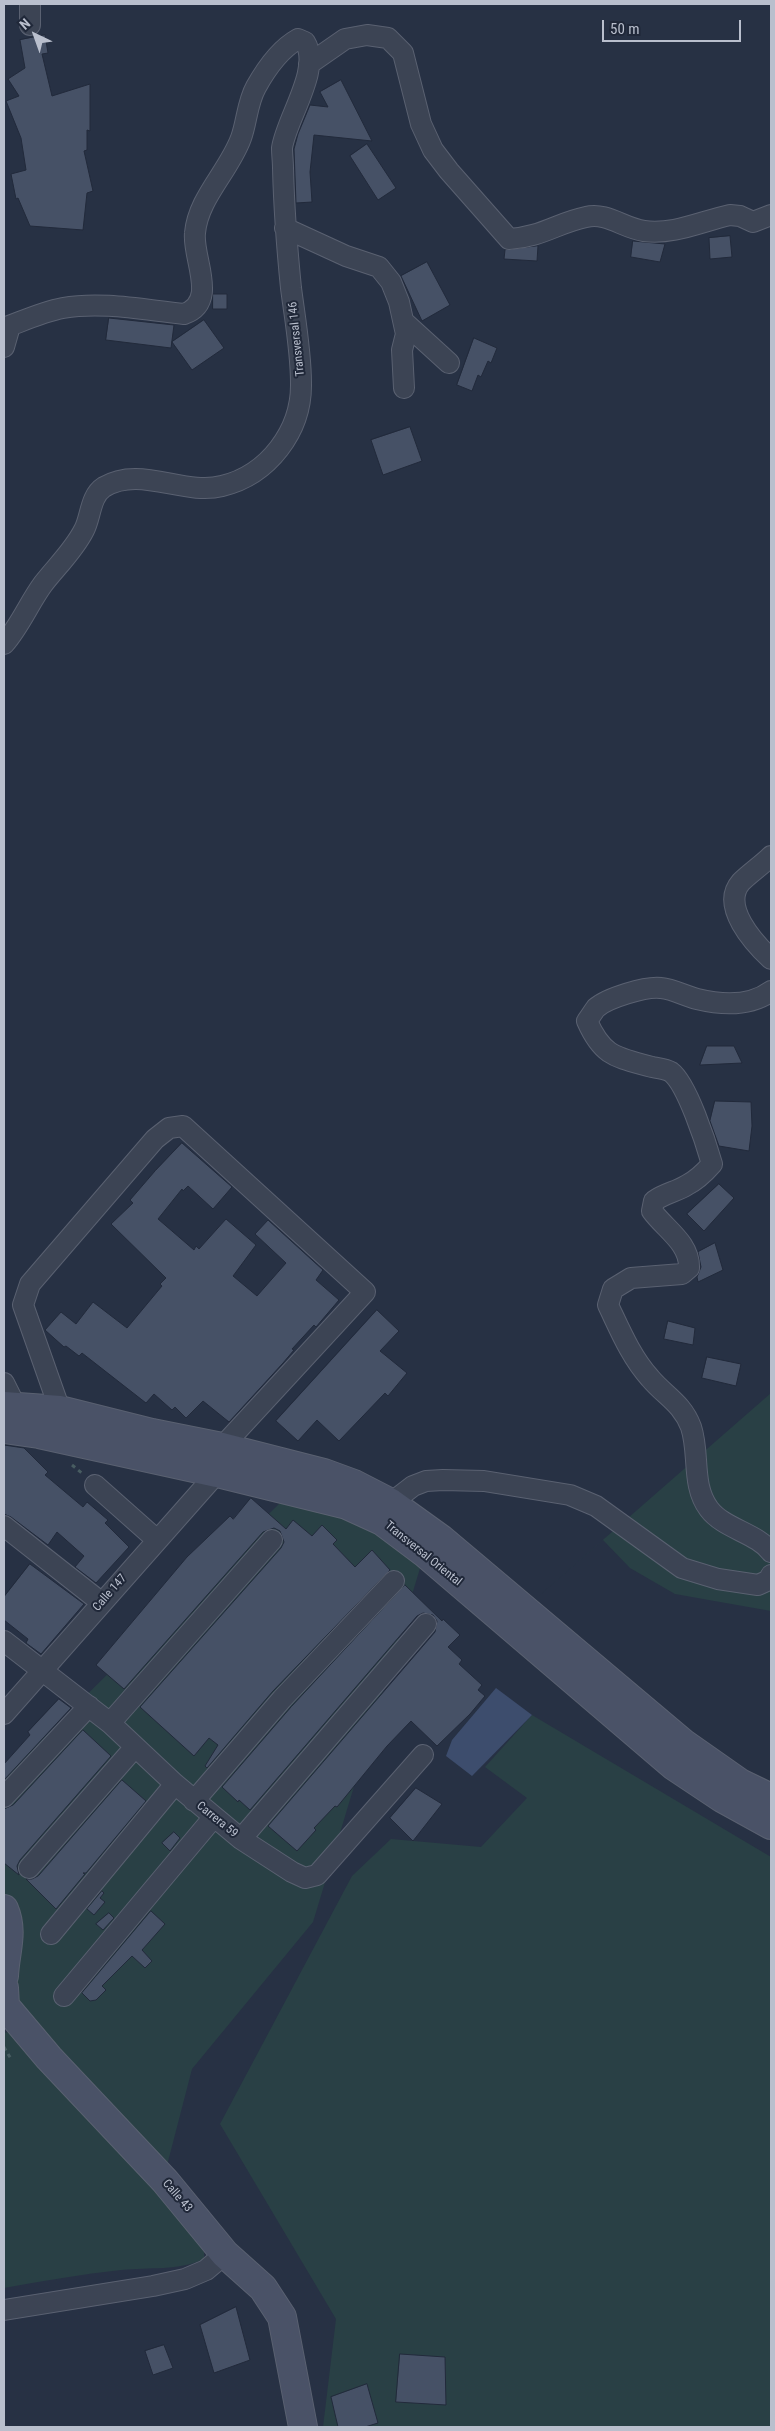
<!DOCTYPE html>
<html>
<head>
<meta charset="utf-8">
<style>
	body { margin:0 }
	#map { position:relative; width:775px; height:2431px; overflow:hidden; background:#273144; font-family:"Roboto Condensed",sans-serif }
	canvas { display:block }
	.frame { position:absolute; inset:0; border:5px solid #b9bfcd; pointer-events:none }
	.north { position:absolute; left:10px; top:10px; width:50px; height:50px; -webkit-text-stroke:4px #202839; paint-order:stroke; rotate:318deg; font-size:14px; font-weight:700; line-height:20px; text-align:center; color:#b9bfcd }
	.north::after { content:''; display:block; margin:auto; width:18px; height:22px; background:#b9bfcd; clip-path:polygon(50% 0,100% 100%,50% 72%,0 100%) }
	.scale { position:absolute; left:602px; top:20px; width:139px; height:22px; box-sizing:border-box; border:2px solid #b9bfcd; border-top:0; padding-left:6px; font-size:15px; line-height:18px; white-space:nowrap; color:#b9bfcd; -webkit-text-stroke:4px #202839; paint-order:stroke }
</style>
</head>
<body>
<div id="map">
<canvas width="775" height="2431"></canvas>
<div class="frame"></div>
<div class="north">N</div>
<div class="scale">50 m</div>
</div>
<script>
const ctx = document.querySelector('canvas').getContext('2d');
ctx.lineJoin = 'round';
function fillPath(path, color) {
  ctx.fillStyle = color;
  ctx.fill(path, 'evenodd');
}
function strokePath(path, color, width, dash) {
  ctx.strokeStyle = color;
  ctx.lineWidth = width;
  ctx.lineCap = dash ? 'butt' : 'round';
  ctx.setLineDash(dash || []);
  ctx.stroke(path);
}
function drawText(font, color, halo, rows, align = 'center') {
  ctx.font = font + ' "Roboto Condensed",sans-serif';
  ctx.lineWidth = 4;
  ctx.setLineDash([]);
  ctx.textBaseline = 'middle';
  ctx.strokeStyle = halo;
  ctx.fillStyle = color;
  for (const [text, x, y, turn = 0] of rows) {
    ctx.save();
    ctx.translate(x, y);
    ctx.rotate((+turn || 0) * Math.PI / 180);
    ctx.textAlign = isNaN(turn) ? turn : align;
    if (halo) ctx.strokeText(text, 0, 0);
    ctx.fillText(text, 0, 0);
    ctx.restore();
  }
}
fillPath(new Path2D(`
	M771,1393V1611L675,1594L630,1568L603,1540L533,1601Z
	M289,1494L381,1525L424,1555L313,1922L192,2069L164,2177L184,2200L204,2252V2259C179,2271 149,2267 121,2270C82,2274 43,2281 4,2288V2033L21,2030L4,2009V1777Z
	M532,1715L771,1857V2427H323L336,2319L220,2124L352,1876L391,1839L481,1847L527,1798L485,1767Z`), '#294045');
fillPath(new Path2D(`
	M496,1688L532,1715L472,1776L446,1756L452,1740Z`), '#3d4d6d');
const building = new Path2D(`
	M45,35L48,53L42,54L52,96L90,84V131L87,130V150L84,151L93,191L87,193L83,230L30,226L18,198L16,199L11,174L26,170L21,138L6,101L19,96L8,79L25,68L20,40Z
	M341,80L372,141L314,135L310,172L312,202L296,203L294,149L298,134L310,105L328,107L320,92Z
	M367,144L396,188L378,200L350,156Z
	M730,236L732,257L710,259L709,238Z
	M633,241L665,244L660,262L631,257Z
	M538,246L537,261L504,259L505,250Z
	M427,262L450,305L422,321L401,276Z
	M213,294H227V309H213Z
	M109,318L174,325L171,348L106,340Z
	M204,320L224,348L192,370L172,342Z
	M474,338L497,348L491,363L488,361L481,377L478,375L472,391L457,385Z
	M410,427L422,461L383,475L371,440Z
	M707,1046H734L742,1063L700,1065Z
	M715,1101L751,1102L752,1126L749,1151L719,1146L710,1121Z
	M182,1143L232,1187L213,1209L188,1186L183,1191L182,1189L158,1219L194,1250L196,1246L199,1249L226,1219L256,1245L233,1276L257,1296L286,1263L255,1234L268,1220L323,1270L316,1280L339,1300L316,1327L314,1325L292,1349L294,1350L283,1363L229,1422L203,1401L186,1418L175,1407L172,1410L154,1394L146,1403L82,1353L79,1356L66,1346L64,1347L45,1330L61,1312L76,1324L93,1302L127,1328L162,1286L160,1284L166,1278L111,1224L133,1203L130,1200L155,1171Z
	M719,1184L734,1198L704,1231L687,1214Z
	M715,1243L723,1270L698,1282L697,1277L701,1267L698,1252Z
	M377,1310L399,1331L380,1351L407,1373L388,1396L385,1393L339,1441L317,1420L298,1441L276,1421Z
	M668,1321L695,1328L693,1345L664,1339Z
	M707,1357L741,1364L736,1386L702,1378Z
	M4,1445L24,1448L48,1472L45,1475L83,1507L87,1502L108,1520L105,1523L129,1547L96,1583L75,1567L84,1556L57,1532L48,1545L11,1517L4,1514Z
	M251,1498L286,1529L293,1520L312,1536L322,1525L337,1540L333,1544L355,1567L372,1550L390,1570L273,1691L207,1768L205,1766L218,1745L209,1738L194,1756L140,1707L281,1548L284,1542L280,1531L274,1528L263,1532L124,1689L96,1665L187,1557L230,1516L233,1519Z
	M30,1564L84,1604L41,1654L26,1643L28,1639L4,1620V1597Z
	M405,1585L442,1621L443,1619L460,1635L448,1647L462,1660L459,1664L482,1685L478,1690L485,1696L470,1714L437,1746L411,1721L387,1746L337,1807L335,1806L314,1828L316,1830L297,1851L268,1826L435,1632L437,1621L433,1615L423,1613L417,1616L250,1810L239,1800L238,1802L222,1787L291,1707Z
	M59,1699L71,1708L4,1780V1764L30,1735L28,1732Z
	M83,1730L111,1756L20,1860L17,1866L19,1875L4,1863V1809L13,1805Z
	M122,1780L146,1801L86,1873H83L85,1874L56,1909L26,1879H32L38,1876Z
	M416,1788L442,1804L413,1841L390,1818Z
	M174,1832L180,1838L170,1851L162,1843Z
	M102,1891L104,1893L100,1898L105,1902L94,1915L87,1909Z
	M151,1911L165,1924L142,1950L152,1961L145,1968L132,1956L102,1986L106,1990L96,2000L90,2001L82,1993Z
	M109,1913L114,1918L103,1930L96,1924Z
	M236,2307L250,2360L214,2373L200,2325Z
	M164,2345L173,2368L153,2375L145,2351Z
	M400,2354L445,2357L446,2405L396,2402Z
	M367,2384L378,2423L365,2427H338L331,2397Z`);
fillPath(building, '#465166');
strokePath(building, '#222a3b', 1);
const minor = new Path2D(`
	M30,4V25
	M309,64L345,39L367,35L388,38L403,53L421,124L433,150L449,171L509,239C542,237 557,223 586,217C607,212 623,228 644,231C674,235 702,221 730,215L740,216L753,222L771,215
	M285,228L346,256L379,267L391,282L399,302L406,334L402,350L404,388
	M404,322L449,363
	M4,328C23,321 42,312 63,308C102,301 144,310 184,314C219,302 192,258 195,233C198,198 229,171 241,138C247,122 247,103 256,87C266,69 280,49 298,39L305,42C322,69 286,119 282,148C282,154 283,162 283,168C284,208 287,248 291,288C295,319 301,352 301,383C302,431 268,475 222,486C184,496 140,465 104,487C90,496 91,517 84,530C74,550 57,566 43,584C29,603 20,626 4,644
	M4,347L10,326
	M771,856C762,865 750,873 741,882C720,906 754,943 771,959
	M771,991C751,1006 722,1005 697,999C685,996 673,989 661,988C646,986 607,998 596,1008C593,1012 590,1017 587,1021C603,1057 616,1057 652,1067C657,1068 666,1069 671,1072C687,1084 706,1143 712,1164C705,1172 697,1180 687,1185C676,1192 665,1193 654,1201L652,1211C665,1229 690,1243 689,1268L682,1274L631,1278L613,1289L608,1305C620,1330 631,1357 650,1378C665,1396 682,1403 691,1427C700,1454 691,1485 709,1509C724,1529 757,1533 771,1552
	M4,1383L16,1407
	M60,1410L23,1305L30,1284L155,1139L169,1128L183,1126L365,1292L222,1447
	M95,1485L157,1540
	M391,1503L413,1486L426,1481L443,1480L484,1481L570,1495L596,1506L682,1568L718,1579L758,1585L769,1580L771,1575
	M4,1526L102,1603
	M4,1641L110,1723L175,1784L241,1839L292,1872L305,1878L317,1875L423,1755
	M4,1714L217,1473
	M110,1723L272,1540
	M4,1797L89,1706
	M194,1801L282,1699L394,1581
	M241,1839L426,1624
	M29,1868L135,1747
	M51,1934L175,1784
	M64,1996L213,1818
	M4,2310L153,2286L185,2279L206,2270L225,2254`);
const secondary = new Path2D(`
	M4,1406L60,1410L152,1433L222,1447L324,1473L354,1484L391,1503L441,1539L683,1743L740,1783L771,1798
	M4,1429L39,1434L217,1473L347,1505L382,1521L426,1554L674,1766L722,1798L771,1825
	M4,1909C14,1932 5,1952 4,1976
	M4,1988L5,2006L49,2058L165,2181L225,2254L263,2288L282,2317L303,2427`);
strokePath(minor, '#5a6171', 22);
strokePath(secondary, '#5a6171', 30);
strokePath(new Path2D(`
	M72,1465L83,1474
	M4,2047L11,2059`), '#485c61', 3, [4, 4]);
strokePath(minor, '#3c4454', 20);
strokePath(secondary, '#4a5267', 28);
drawText('12px', '#b9bfcd', '#202839', [
	["Transversal 146",297,339,-96],
	["Transversal Oriental",423,1554,39],
	["Calle 147",110,1593,-49],
	["Carrera 59",217,1820,39],
	["Calle 43",177,2196,49]
]);
</script>
</body>
</html>
